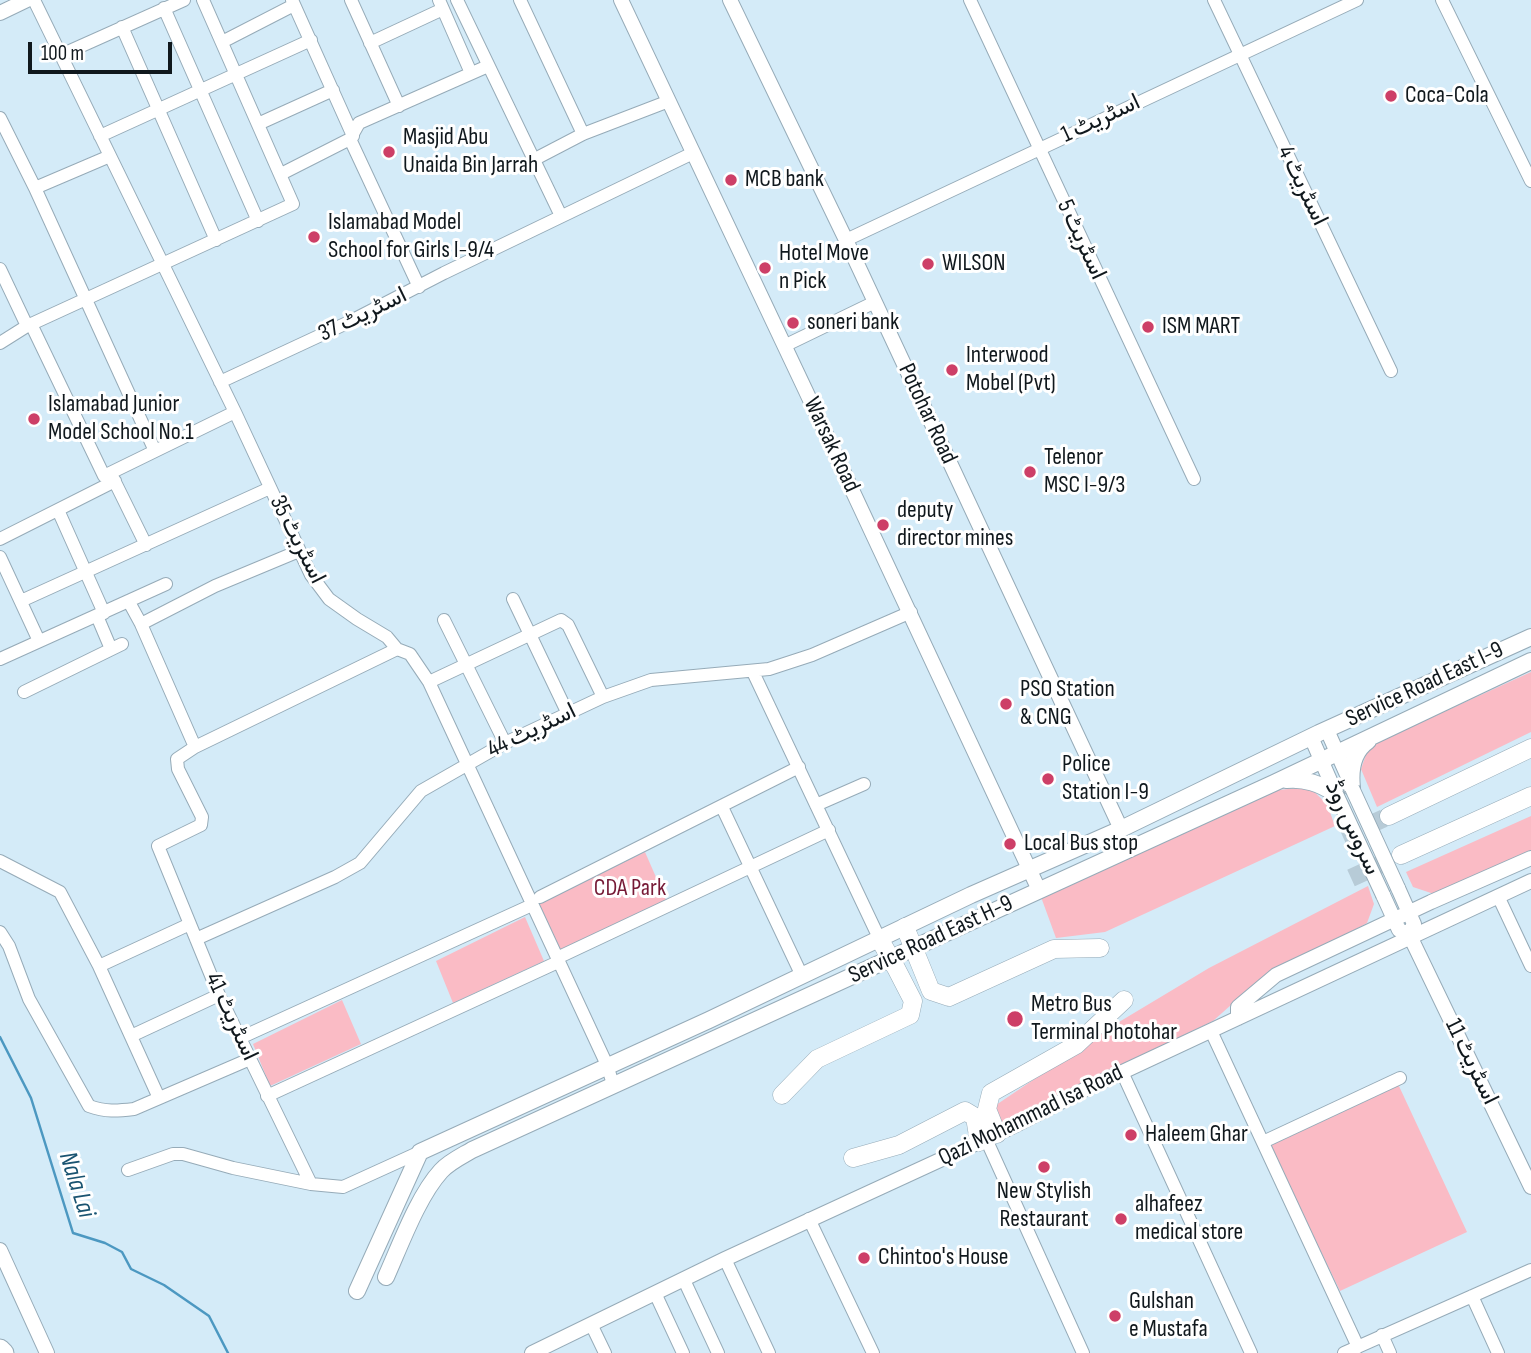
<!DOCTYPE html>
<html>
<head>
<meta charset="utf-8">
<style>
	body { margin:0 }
	#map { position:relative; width:1531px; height:1353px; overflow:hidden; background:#d4ebf8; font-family:"Sofia Sans Condensed",sans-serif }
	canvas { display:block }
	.scale { position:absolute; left:28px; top:42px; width:144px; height:32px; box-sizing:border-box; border:4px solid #10181d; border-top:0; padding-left:9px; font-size:21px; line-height:24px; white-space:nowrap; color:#10181d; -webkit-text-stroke:5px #fff; paint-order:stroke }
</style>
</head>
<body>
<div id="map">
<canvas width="1531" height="1353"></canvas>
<div class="scale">100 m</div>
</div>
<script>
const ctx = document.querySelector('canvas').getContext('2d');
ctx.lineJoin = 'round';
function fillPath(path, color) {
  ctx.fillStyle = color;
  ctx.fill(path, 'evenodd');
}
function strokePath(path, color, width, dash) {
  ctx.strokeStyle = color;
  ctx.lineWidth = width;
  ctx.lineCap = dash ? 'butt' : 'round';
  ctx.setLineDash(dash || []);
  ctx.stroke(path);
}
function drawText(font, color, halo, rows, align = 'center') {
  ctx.font = font + ' "Sofia Sans Condensed",Vazirmatn,sans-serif';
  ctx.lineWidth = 6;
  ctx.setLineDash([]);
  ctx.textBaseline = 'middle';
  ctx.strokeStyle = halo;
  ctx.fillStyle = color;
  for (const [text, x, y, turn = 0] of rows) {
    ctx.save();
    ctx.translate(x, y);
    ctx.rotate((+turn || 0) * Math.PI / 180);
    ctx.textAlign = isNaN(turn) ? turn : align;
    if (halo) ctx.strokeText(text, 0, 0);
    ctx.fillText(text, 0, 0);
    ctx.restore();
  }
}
fillPath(new Path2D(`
	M1531,672V732L1377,807L1361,769L1369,746Z
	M1309,787L1327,804L1335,826L1105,932L1056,938L1041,897L1278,790Z
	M1531,816V857L1434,894L1413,887L1406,872Z
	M645,852L666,900L559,951L539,903Z
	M1368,886L1374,904L1367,923L1336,941L1267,973L1213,1021L1000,1124L996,1105L1119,1022L1209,968Z
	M525,917L544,961L453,1003L436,961Z
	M342,1000L361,1044L270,1086L253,1044Z
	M1398,1084L1467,1232L1340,1291L1268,1143Z`), '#fabbc5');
strokePath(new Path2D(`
	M0,1037L31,1098L73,1233L105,1243L122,1252L131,1269L164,1285L209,1316L228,1353`), '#4c98c1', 2.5);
strokePath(new Path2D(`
	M1343,837L1389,816
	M1351,878L1401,855`), '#b7cbd7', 18, [18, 9]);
const minor = new Path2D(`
	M34,0L235,412L311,575L329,599L357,619L387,637L397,649L410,654L429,682L607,1065L613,1084
	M292,0L353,136
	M351,0L399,106
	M439,0L471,73
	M457,0L561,216
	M520,0L583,134
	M970,0L1194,479
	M1214,0L1391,371
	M1442,0L1531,181
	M164,8L258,221
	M122,27L216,240
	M222,42L294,5
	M370,43L443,9
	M61,55L184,0
	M0,118L35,188L155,451
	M258,124L333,90
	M100,136L311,40
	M350,139L419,287
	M535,159L583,134L669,101
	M281,174L350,139L359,123L488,66
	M35,188L110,156
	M846,240L1357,0
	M0,269L27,326
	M31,324L104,476L235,412
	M0,343L27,326L293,204L203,0
	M784,346L875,302
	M220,382L349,322L444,273L693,153
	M112,476L146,545
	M58,510L104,613
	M0,539L115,481
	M0,557L39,641
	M513,599L568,714
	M21,601L270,488
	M129,602L141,624L195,747
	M97,616L111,649
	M444,620L505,743
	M141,624L215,586L299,551
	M0,659L166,584
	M753,672L880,940
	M429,682L561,620L568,625L603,697
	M24,692L122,644
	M816,805L864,784
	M722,807L802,976
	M0,861L60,892L99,966L159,1098
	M1498,896L1531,966
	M540,897L799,767
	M0,932L9,946L29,999L89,1106C106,1112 117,1111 134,1109L250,1059
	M196,939L335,877L360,863L421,791L505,743L603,697L651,680L769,669L812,655L911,612
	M557,958L829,830
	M99,966L190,924
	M1211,1031L1358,1347
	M131,1036L219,995
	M240,1038L532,905
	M1122,1072L1251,1353
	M267,1096L558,962
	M986,1139L1083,1353
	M1263,1142L1400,1078
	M128,1170L173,1154H183L233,1168L311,1184L343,1187L420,1152
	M311,1184L219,995L158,846L201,825L202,817L178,769L177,759L195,747L397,649
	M809,1219L873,1353
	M725,1259L769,1353
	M684,1280L718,1353
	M655,1293L683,1353
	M1472,1296L1498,1353
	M591,1324L605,1353
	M1382,1335L1390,1353
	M1344,1353L1531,1270`);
const tertiary = new Path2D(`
	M621,0C761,296 902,593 1039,890
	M730,0L846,240L1121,829
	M0,13L27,0
	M1327,730L1352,786
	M1311,737L1336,794
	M1398,888L1414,924L1409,934
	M1383,895L1399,930L1409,934
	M1409,934L1531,1187
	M1238,1018V1007L1276,975L1431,902L1531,858
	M0,1250L47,1353
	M532,1353L725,1259L1016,1125L1086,1089L1531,881`);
const secondary = new Path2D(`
	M1286,780C1305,778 1320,784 1336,794
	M1352,788C1350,770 1352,752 1368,741
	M386,1277C400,1246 418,1196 441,1171C449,1162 462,1156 472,1150L1274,783L1531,661
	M357,1291L420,1152L709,1020L971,895L1121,829L1319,733L1531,637`);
const primary = new Path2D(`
	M1389,816L1531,748
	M1401,855L1531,796
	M905,927L931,991L949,997L1054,949L1100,948
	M782,1095L817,1059L910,1015L913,1001L896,968L880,940
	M997,1134L987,1109L991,1093L1076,1045L1124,1000
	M853,1158L899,1145L965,1111L975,1117L979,1142`);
const trunk = new Path2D(`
	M0,1349L4,1353`);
strokePath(minor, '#96abb8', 14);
strokePath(tertiary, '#96abb8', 16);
strokePath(secondary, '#96abb8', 18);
strokePath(primary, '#96abb8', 19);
strokePath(trunk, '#96abb8', 21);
strokePath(minor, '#fff', 12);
strokePath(tertiary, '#fff', 14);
strokePath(secondary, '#fff', 16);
strokePath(primary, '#fff', 18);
strokePath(trunk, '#fff', 19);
const tertiaryBridge = new Path2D(`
	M1352,788L1398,888
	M1336,794L1383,895`);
strokePath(tertiaryBridge, '#96abb8', 16, []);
strokePath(tertiaryBridge, '#fff', 14);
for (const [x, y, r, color] of [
	[1391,96,7,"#cd3f67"],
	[389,152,7,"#cd3f67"],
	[731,180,7,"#cd3f67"],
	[314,237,7,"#cd3f67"],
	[928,264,7,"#cd3f67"],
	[765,268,7,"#cd3f67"],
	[793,323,7,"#cd3f67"],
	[1148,327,7,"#cd3f67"],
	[952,370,7,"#cd3f67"],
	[34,419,7,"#cd3f67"],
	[1030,472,7,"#cd3f67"],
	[883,525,7,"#cd3f67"],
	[1006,704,7,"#cd3f67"],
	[1048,779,7,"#cd3f67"],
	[1010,844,7,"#cd3f67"],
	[1015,1019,9,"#cd3f67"],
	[1131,1135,7,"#cd3f67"],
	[1044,1167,7,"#cd3f67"],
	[1121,1219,7,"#cd3f67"],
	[864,1258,7,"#cd3f67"],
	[1115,1316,7,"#cd3f67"]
]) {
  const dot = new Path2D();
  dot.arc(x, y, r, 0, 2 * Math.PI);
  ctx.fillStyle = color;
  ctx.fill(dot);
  strokePath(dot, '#fff', 2.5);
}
drawText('24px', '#10181d', '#fff', [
	["Coca-Cola",1405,96],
	["Masjid Abu",403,138],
	["Unaida Bin Jarrah",403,166],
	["MCB bank",745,180],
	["Islamabad Model",328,223],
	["School for Girls I-9/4",328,251],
	["Hotel Move",779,254],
	["n Pick",779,282],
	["WILSON",942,264],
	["soneri bank",807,323],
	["ISM MART",1162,327],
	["Interwood",966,356],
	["Mobel (Pvt)",966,384],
	["Islamabad Junior",48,405],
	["Model School No.1",48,433],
	["Telenor",1044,458],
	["MSC I-9/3",1044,486],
	["deputy",897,511],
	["director mines",897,539],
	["PSO Station",1020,690],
	["& CNG",1020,718],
	["Police",1062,765],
	["Station I-9",1062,793],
	["Local Bus stop",1024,844],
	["Metro Bus",1031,1005],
	["Terminal Photohar",1031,1033],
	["Haleem Ghar",1145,1135],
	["New Stylish",1044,1192,"center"],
	["Restaurant",1044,1220,"center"],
	["alhafeez",1135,1205],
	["medical store",1135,1233],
	["Chintoo's House",878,1258],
	["Gulshan",1129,1302],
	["e Mustafa",1129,1330]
], 'left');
drawText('24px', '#10181d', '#fff', [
	["اسٹریٹ 1",1101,119,-25],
	["اسٹریٹ 4",1302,186,64],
	["اسٹریٹ 5",1081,240,65],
	["اسٹریٹ 37",363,315,-26],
	["Potohar Road",927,414,65],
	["Warsak Road",831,445,65],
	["اسٹریٹ 35",297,540,63],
	["Service Road East I-9",1425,685,-25],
	["اسٹریٹ 44",532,731,-26],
	["سروس روڈ",1352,828,65],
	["Service Road East H-9",931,940,-25],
	["اسٹریٹ 41",231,1017,65],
	["اسٹریٹ 11",1471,1062,64],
	["Qazi Mohammad Isa Road",1031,1116,-26]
]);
drawText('24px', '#761a36', '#fff', [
	["CDA Park",630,889]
]);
drawText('italic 26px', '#1a5471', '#fff', [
	["Nala Lai",76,1185,72]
]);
</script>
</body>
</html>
